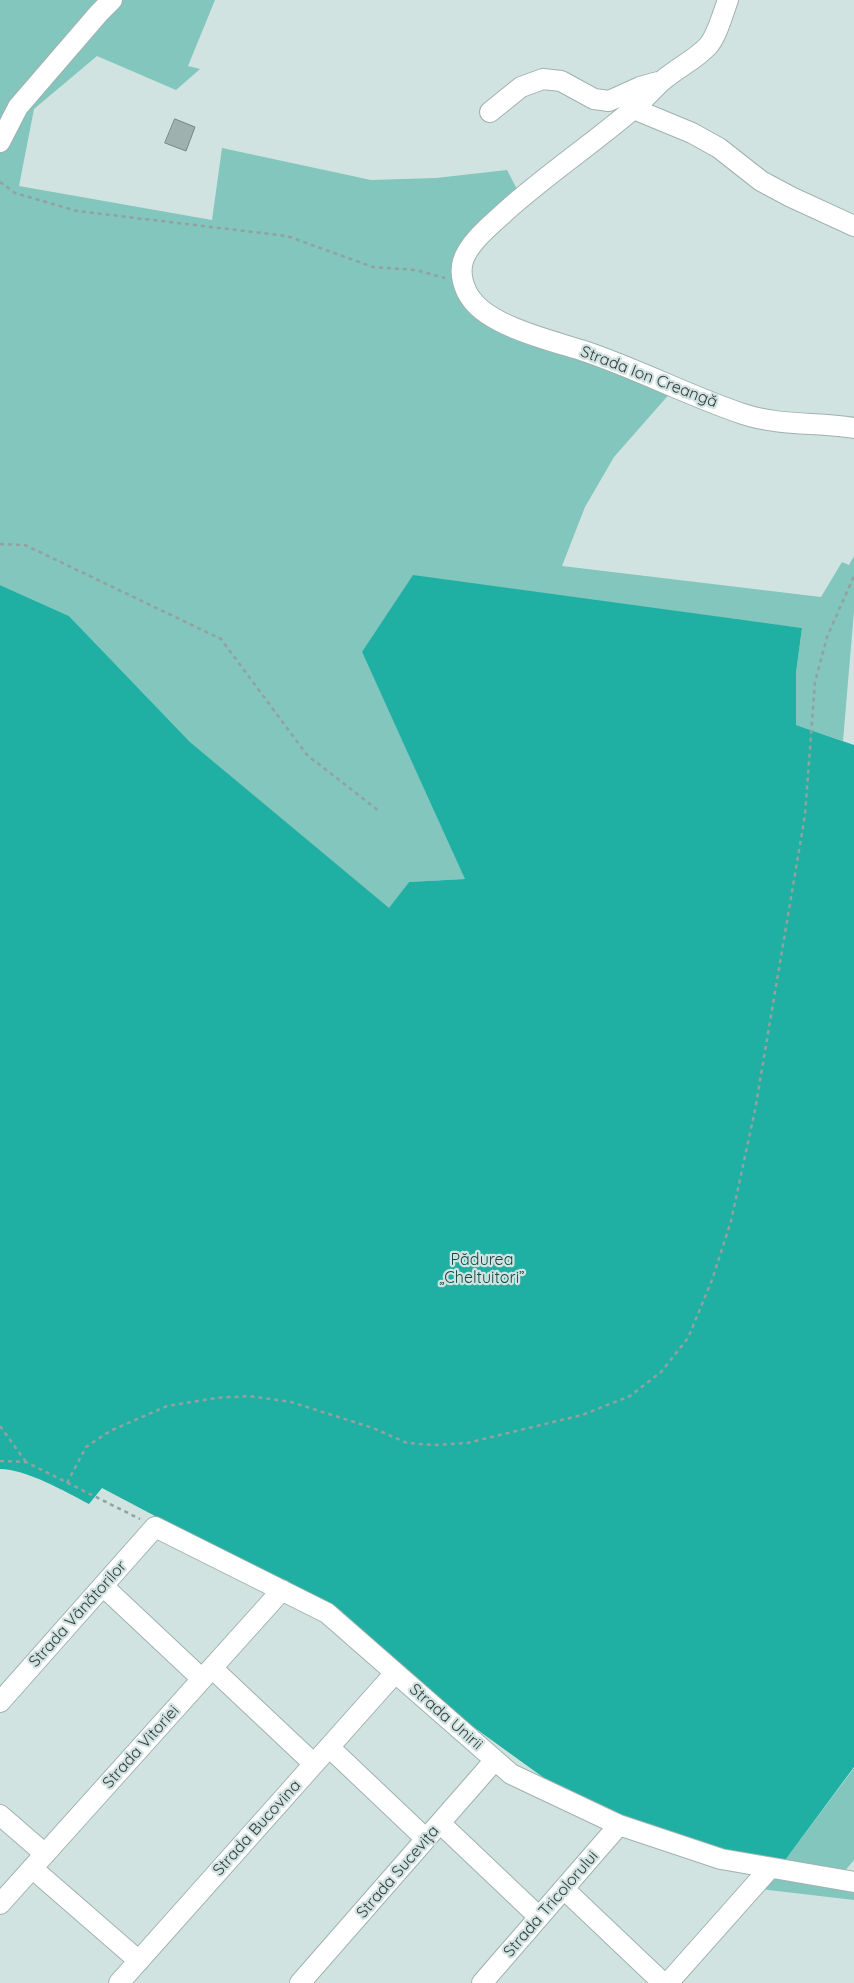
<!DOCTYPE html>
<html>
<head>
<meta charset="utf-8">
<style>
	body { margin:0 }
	canvas { display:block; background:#d0e3e0 }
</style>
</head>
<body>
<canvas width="854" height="1983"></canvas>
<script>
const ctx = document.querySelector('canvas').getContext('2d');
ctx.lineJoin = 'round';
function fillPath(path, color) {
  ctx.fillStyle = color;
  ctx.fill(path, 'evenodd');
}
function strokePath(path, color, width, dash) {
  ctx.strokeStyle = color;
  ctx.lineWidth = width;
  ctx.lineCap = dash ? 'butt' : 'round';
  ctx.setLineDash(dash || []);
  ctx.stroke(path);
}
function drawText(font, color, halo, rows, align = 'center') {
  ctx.font = font + ' Quicksand,sans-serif';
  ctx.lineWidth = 4.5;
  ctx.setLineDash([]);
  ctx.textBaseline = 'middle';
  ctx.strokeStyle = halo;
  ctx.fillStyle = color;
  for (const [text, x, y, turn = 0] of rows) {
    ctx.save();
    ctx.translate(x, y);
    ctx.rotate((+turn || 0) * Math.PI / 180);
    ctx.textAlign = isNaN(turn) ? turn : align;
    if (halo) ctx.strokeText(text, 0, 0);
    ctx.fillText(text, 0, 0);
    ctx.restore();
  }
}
fillPath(new Path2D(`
	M0,0H215L188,66L200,69L176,90L97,56L34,109L19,186L212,220L222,148L371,180L436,178L507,170L519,193L464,245L465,299L672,391L614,457L585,507L562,566L821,597L842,562L849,565L854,556V611L843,741L796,725V673L802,628L737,620L362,652L466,879L409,882L389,909L190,742L69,616L0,585Z
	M854,1768V1860L844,1872L783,1863Z
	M772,1876L854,1887V1900L760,1889Z`), '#82c6bd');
fillPath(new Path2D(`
	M413,575L802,628L796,673V725L854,745V1767L783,1863L743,1859L619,1815L551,1783L461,1718L337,1612L102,1488L89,1504C66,1492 26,1469 0,1469V585L69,616L190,742L389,908L409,882L465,879L362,652Z`), '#20b0a3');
const building = new Path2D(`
	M175,119L195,127L186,151L165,143Z`);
fillPath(building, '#9eb1ae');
strokePath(building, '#758784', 1);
const minor = new Path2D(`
	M728,0C723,13 717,36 708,46C695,60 677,68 662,81C652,90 643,101 632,110C591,145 546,175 506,211C491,225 469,242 463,261C459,274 464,290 472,300C492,327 553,341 584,351C638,369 689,396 743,414C779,426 817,422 854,428
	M634,109L692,133L719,148L761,181L791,197L854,226
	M490,112L521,87L543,79L561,81L594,99L609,101L640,87L658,82
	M0,142L18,107L99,13L112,0
	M103,1586L202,1679
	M212,1668L314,1764
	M0,1702L155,1527L327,1613L511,1774L619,1825L721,1859L854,1882
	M329,1747L426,1839
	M0,1815L45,1854
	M440,1823L539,1917
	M32,1868L139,1961
	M564,1889L663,1983
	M0,1904L282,1590
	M119,1983L395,1673
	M300,1983L495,1760
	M482,1983L619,1825
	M668,1983L770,1868`);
strokePath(minor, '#9fb2af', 22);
strokePath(new Path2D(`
	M0,182L15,193L77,211L287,236L373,267L416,270L445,278
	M0,544L25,545L221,639L307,755L379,811
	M0,1426L26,1462
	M0,1461L26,1462L140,1519
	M67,1483L86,1447L110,1431L167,1406L216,1398L249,1396L291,1402L373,1428L407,1443L433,1445L467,1443L582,1415L630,1396L661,1372L688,1338L712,1280L731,1221L755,1110L805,815L815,682L827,637L854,576`), '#93a19f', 2.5, [4, 4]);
strokePath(minor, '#fff', 20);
drawText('16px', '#333b39', '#d0e3e0', [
	["Strada Ion Creangă",649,377,21],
	["Strada Vânătorilor",78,1614,-48],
	["Strada Unirii",446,1717,41],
	["Strada Vitoriei",141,1747,-48],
	["Strada Bucovina",257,1828,-48],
	["Strada Sucevița",398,1872,-49],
	["Strada Tricolorului",551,1904,-49]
]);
drawText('16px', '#104a44', '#d0e3e0', [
	["Pădurea",482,1260],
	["„Cheltuitori”",482,1278]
]);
</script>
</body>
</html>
